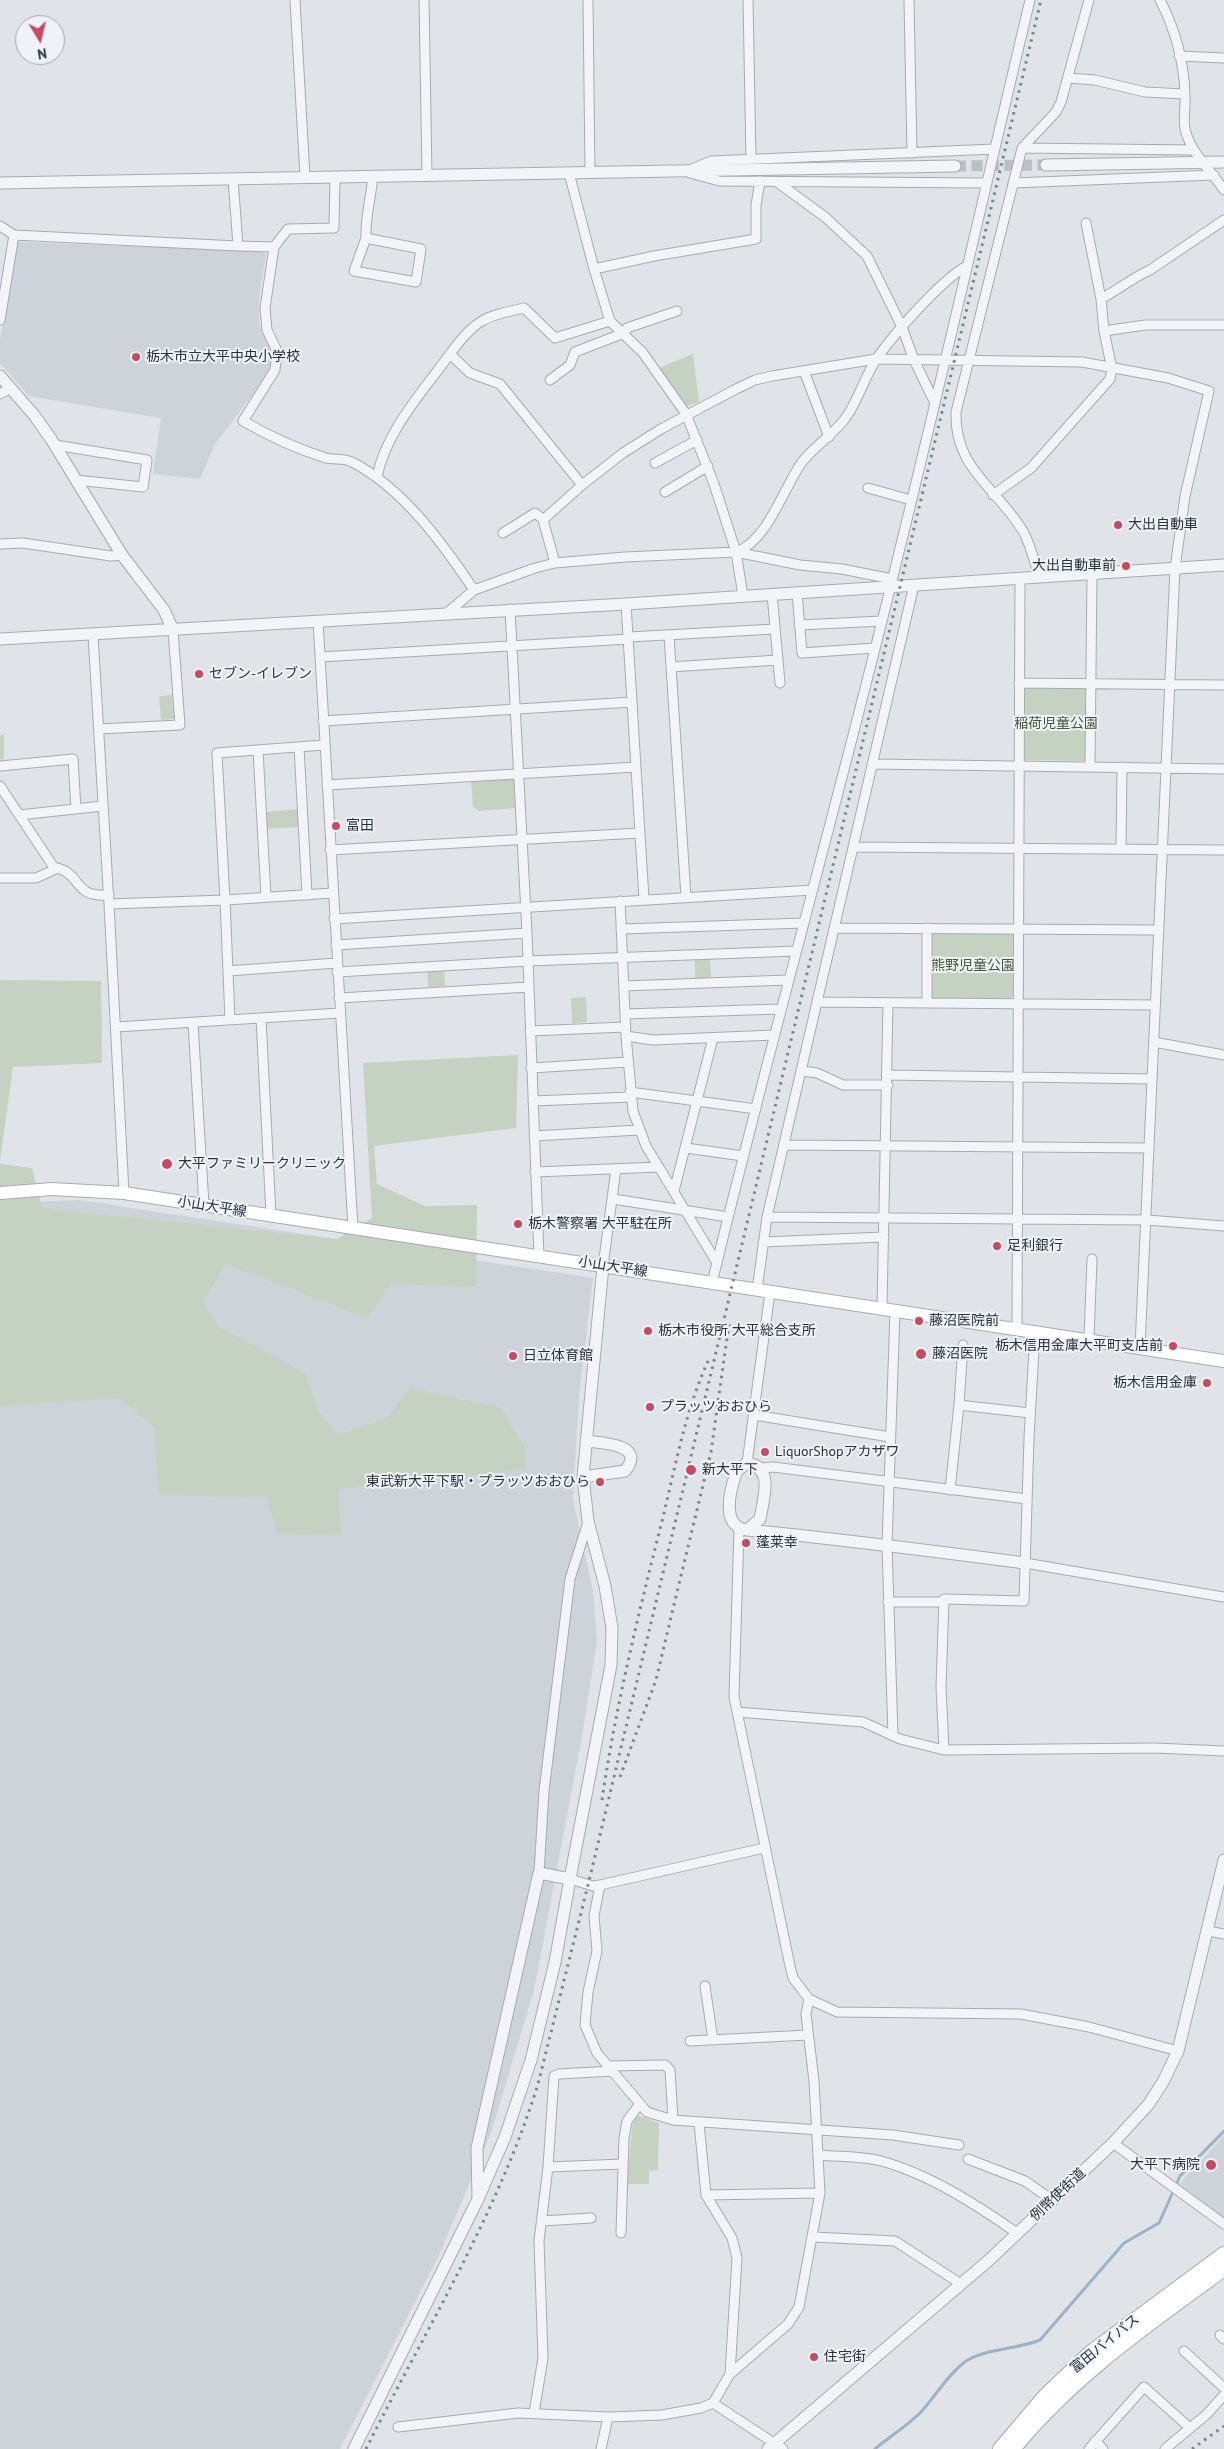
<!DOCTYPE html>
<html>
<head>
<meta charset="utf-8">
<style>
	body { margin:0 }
	#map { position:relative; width:1224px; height:2449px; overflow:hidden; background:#e0e4e8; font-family:"PT Sans",sans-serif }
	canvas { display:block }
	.north { position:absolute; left:15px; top:15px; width:50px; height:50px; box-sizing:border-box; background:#eff2f6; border:1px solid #a0a5ad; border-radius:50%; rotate:171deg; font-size:14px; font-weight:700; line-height:20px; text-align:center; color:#29323f }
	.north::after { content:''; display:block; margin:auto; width:18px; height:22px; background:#c84a61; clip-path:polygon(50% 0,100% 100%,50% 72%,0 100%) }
</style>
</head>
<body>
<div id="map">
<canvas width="1224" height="2449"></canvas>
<div class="north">N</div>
</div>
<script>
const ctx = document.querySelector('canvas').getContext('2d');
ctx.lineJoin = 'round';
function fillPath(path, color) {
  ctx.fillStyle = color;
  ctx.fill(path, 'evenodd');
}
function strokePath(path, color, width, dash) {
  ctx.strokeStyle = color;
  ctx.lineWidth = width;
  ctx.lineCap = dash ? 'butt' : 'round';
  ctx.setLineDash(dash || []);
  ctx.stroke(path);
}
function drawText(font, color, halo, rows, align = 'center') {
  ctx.font = font + ' "PT Sans","Noto Sans JP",sans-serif';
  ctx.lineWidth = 4;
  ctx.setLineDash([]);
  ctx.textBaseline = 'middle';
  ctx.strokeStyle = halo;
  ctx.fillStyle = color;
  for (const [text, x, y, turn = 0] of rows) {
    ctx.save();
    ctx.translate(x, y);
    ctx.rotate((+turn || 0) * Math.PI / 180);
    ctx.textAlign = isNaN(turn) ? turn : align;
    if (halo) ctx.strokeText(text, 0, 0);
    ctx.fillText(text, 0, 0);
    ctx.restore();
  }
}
fillPath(new Path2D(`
	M17,242L263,251L266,255L259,296V325L272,351L271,366L265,378L215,444L200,479L153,474L161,418L29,396L0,363V339Z
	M79,1200L593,1278L579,1395L573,1500L593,1591L597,1641L582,1736L534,1990L491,2133L439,2255L340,2449H0V1203Z
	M1224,2136V2218L1179,2184Z`), '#ced3da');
fillPath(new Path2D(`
	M693,354L699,402L684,407L659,368Z
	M1025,688H1088L1087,761L1024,760Z
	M172,695L174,719L161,720L159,696Z
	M4,734V759H0V736Z
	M511,777L514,779L515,808L479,811L473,807L471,779Z
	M298,809L299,827L266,829L265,812Z
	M931,933H1014L1015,993L1011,998L931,999Z
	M695,958H710L711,979L695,980Z
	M444,969L445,986L428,987L427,970Z
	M0,980L101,981L102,1063L13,1067L0,1161Z
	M586,997L587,1022L572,1023L571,998Z
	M518,1055L516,1128L374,1146L377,1184L425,1206L477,1205L476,1287L391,1284L367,1318L226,1264L203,1302L220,1328L305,1373L319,1412L338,1435L387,1418L410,1388L501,1408L525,1449L526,1469L338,1489L341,1535L278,1534L267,1498L159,1495L154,1426L119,1398L0,1407V1164L32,1168L42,1208L337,1239L372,1218L363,1063Z
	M639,2116L659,2123L658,2170L649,2171V2184H627L633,2118Z`), '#c6d2c1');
strokePath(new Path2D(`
	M875,2449C889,2437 907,2426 920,2413C936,2396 947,2375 966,2361C984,2349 1019,2349 1040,2340L1124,2243L1159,2223L1180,2176L1224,2131`), '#9cb3c7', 3);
strokePath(new Path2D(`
	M955,166L1046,165`), '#bbc0c6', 11, [11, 5.5]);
const minor = new Path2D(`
	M295,0L305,177
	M424,0L427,175
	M588,0L590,173
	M748,0L751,159
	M909,0L912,153
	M1160,0C1175,29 1184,63 1185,95C1186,107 1182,122 1186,133C1193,155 1212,172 1224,190
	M1179,56L1224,58
	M1068,78L1095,80L1145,92L1185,94
	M1022,148L1194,150
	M692,169L711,161L995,149
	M569,173L594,269
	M690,173L719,181L987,183
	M777,182L825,217L867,256L902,327L914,360L934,401
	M1013,183L1214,175
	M1086,223L1101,299L1104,331
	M0,226L14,235L0,320
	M14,235L238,246L233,179
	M366,238L354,271L416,282L421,249L366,238C365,217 371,198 373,176
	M238,246L274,247L288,229L334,228L335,177
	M274,247L265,308L267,330L277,351L275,370L243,421C269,436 297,449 326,458C334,460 345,458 352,462C403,488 443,544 474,590
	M1101,299C1116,291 1134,277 1150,270L1224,220
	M450,354C476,319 483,317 524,308L555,338L610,321
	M804,371L829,437
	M550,380L570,365L575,352L624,333L627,328L677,311
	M0,394L11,388
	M55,445L147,460L143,487L76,480
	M655,463L697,440
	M377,477C386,431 423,391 450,354L470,373L500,384L582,485
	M868,488L911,500
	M665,492L708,466
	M993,495L1031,468L1110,379L1112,369L1104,331L1145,325H1224
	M503,533L535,513L544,520
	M0,544L23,543L111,556L122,555
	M736,552C767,541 782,492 800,465C811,448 834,435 847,416C859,398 865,376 877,358C894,334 942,279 967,266
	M555,563L543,520L582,485L623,453L661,429L736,389L755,380L772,376L876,359L1082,362L1168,378L1209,391L1185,496L1175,568L1140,1347
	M1039,577C1035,562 1031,547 1024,533C999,489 954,470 956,412L1022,148L1056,112L1061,102L1089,0
	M797,592L802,653L875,648
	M772,594L780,683
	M743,596L736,552L714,484L686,414L643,353L610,321L594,269L654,256L756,239V205L760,181
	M626,604L644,899
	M510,609L527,933L539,1256
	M447,613L474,590L535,568L555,563L625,557L736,552L800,565L842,569L892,579
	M318,621L353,1228
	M799,625L882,621
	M93,635L109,904L225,900L230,1020
	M669,635L686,897
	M629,637L775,629
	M320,657L629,639
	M671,667L778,660
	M1019,683L1224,685
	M323,721L632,702
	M99,729L180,725L173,630
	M324,745L217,753L225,900L333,893
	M299,747L307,895
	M258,750L266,897
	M872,764L1224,769
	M0,766L73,759L76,809
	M1090,766L1092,574
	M327,785L636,767
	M0,786L55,869
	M19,815L103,806
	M853,847L1224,850
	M1121,849L1122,767
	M330,850L640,833
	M0,878H36L58,868C82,875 73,898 109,895
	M620,901L626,1036L633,1111L646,1146L717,1263
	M109,904L124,1193
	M334,919L813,890
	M834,928L1159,930
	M927,928V1003
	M621,929L804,923
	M336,945L527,933
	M228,971L337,963
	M337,972L528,961L796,951
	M624,986L788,980
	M339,998L529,987
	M817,1002L1155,1005
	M625,1014L780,1009
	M261,1018L271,1215
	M193,1023L204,1205
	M116,1027L340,1013
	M530,1031L625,1027
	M626,1036L653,1040L774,1035
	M1154,1042L1224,1055
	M531,1068L628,1062
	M802,1071L817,1073L843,1085H888
	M888,1075L1152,1079
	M630,1092L756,1109
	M533,1101L631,1097
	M534,1136L639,1130
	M785,1145L1149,1148
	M686,1148L743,1156
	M535,1172L659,1167
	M674,1191L713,1038
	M613,1199L728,1217
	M767,1217L1147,1220L1224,1226
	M763,1242L884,1237
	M603,1266L616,1169
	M712,1283C763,1072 821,863 874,653C929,436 978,218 1030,0
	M757,1290L767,1217L914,585
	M882,1309L888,1003
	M1017,1329L1020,578
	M1089,1339L1092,1259
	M959,1405L963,1345
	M754,1415L890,1437
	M747,1463L770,1292
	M762,1468L773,1467L1027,1499
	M950,1490L959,1405L1030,1413
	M739,1529L734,1697L790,1966L793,1978L809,1999L837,2012L1021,2014L1089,2027L1178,2051
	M1025,1563L1224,1597
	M888,1602H944
	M737,1712L863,1722L900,1739L944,1750L1155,1748L1224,1751
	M893,1736L887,1545L895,1311
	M944,1750L941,1687L944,1599L1024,1601L1029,1438L1035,1332
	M764,1848L600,1885L594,1916L597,1951L588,1992L585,2025L597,2053L647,2112L673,2120L893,2135L959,2145
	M539,1873L544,1791L570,1579L588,1522
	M570,1879L593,1886L600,1885
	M1208,1931L1224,1934
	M705,1986L713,2040
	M690,2041L808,2035
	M608,2066L665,2065L670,2070L673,2120
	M1113,2143L1224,2224
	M819,2155C839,2157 861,2156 881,2161C929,2174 977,2205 1017,2233
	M968,2159L1025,2181L1052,2200
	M548,2167L623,2164
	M706,2195L820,2193
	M542,2221L591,2218
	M621,2233L624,2138L627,2121L639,2105
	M813,2237L895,2241L961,2284
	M1220,2335L1224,2339
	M1184,2351L1224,2388
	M730,2374L788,2324L799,2307L820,2193L814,2081L806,2014L809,1999
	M713,2403L783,2449
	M534,2413L543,2358L539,2241L548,2167L554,2076L559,2074L613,2071
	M398,2427L518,2413L608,2417L662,2415L701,2408L713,2403L730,2374L737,2258L732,2238L706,2195L699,2123
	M1095,2441L1103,2449
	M601,2449L608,2417
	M1089,2449L1144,2387L1190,2428
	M1165,2449L1207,2414L1224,2395`);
const tertiary = new Path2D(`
	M1046,165L1224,162
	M0,183L955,166
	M0,376L34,415L51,439L122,555L164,610L173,630
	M0,639L626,604L1224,565
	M583,1477L625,1471C647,1444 602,1443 586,1441
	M747,1530L760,1519C763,1499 775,1467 747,1463L737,1471C730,1489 720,1527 747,1530C840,1539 933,1551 1025,1563
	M478,2199L477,2148L539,1873L570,1879L611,1665L612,1628L605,1586L588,1521L583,1477L603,1266
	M354,2449L478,2199L505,2137L531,2060L555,1962L570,1879
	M768,2449L988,2261L1113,2143L1148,2105L1163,2082L1178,2051L1224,1860`);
const secondary = new Path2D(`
	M0,1193L52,1189L124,1193L1224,1361`);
const primary = new Path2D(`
	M1000,2449L1045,2396L1090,2353L1224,2254
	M1013,2449C1073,2376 1148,2324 1224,2269`);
strokePath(minor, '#a5abb2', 11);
strokePath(tertiary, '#a5abb2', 13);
strokePath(secondary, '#a5abb2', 14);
strokePath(primary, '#a0a8b4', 16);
strokePath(minor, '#f3f4f7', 9);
strokePath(tertiary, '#f3f4f7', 11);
strokePath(secondary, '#fff', 12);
strokePath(primary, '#fff', 14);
strokePath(new Path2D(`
	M620,1777L656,1680L672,1613L711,1452L729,1324
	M602,1800C616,1704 639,1612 663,1517C676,1464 686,1407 710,1357
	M366,2449C426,2329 498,2213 538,2084L588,1885L1041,0
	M1192,2449L1224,2426`), '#7a8491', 3, [2.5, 5]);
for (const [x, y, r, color] of [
	[136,357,5,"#c84a61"],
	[1118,525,5,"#c84a61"],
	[1126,566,5,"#c84a61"],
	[199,674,5,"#c84a61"],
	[336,826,5,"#c84a61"],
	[167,1164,6,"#c84a61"],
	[518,1224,5,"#c84a61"],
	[997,1246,5,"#c84a61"],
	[919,1321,5,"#c84a61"],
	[648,1331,5,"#c84a61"],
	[1173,1346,5,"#c84a61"],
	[921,1354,6,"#c84a61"],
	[513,1356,5,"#c84a61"],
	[1207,1383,5,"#c84a61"],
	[650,1407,5,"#c84a61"],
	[765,1452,5,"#c84a61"],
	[691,1470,6,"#c84a61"],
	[600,1482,5,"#c84a61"],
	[746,1543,5,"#c84a61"],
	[1211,2165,6,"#c84a61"],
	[814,2357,5,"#c84a61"]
]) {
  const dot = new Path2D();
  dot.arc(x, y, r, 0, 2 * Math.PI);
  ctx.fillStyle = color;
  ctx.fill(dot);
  strokePath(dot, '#eff2f6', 2);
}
drawText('14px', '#29323f', '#eff2f6', [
	["栃木市立大平中央小学校",146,357],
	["大出自動車",1128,525],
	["大出自動車前",1116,566,"right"],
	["セブン-イレブン",209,674],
	["富田",346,826],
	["大平ファミリークリニック",178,1164],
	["栃木警察署 大平駐在所",528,1224],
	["足利銀行",1007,1246],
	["藤沼医院前",929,1321],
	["栃木市役所 大平総合支所",658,1331],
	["栃木信用金庫大平町支店前",1163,1346,"right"],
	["藤沼医院",932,1354],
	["日立体育館",523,1356],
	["栃木信用金庫",1197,1383,"right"],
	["プラッツおおひら",660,1407],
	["LiquorShopアカザワ",775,1452],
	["新大平下",702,1470],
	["東武新大平下駅・プラッツおおひら",590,1482,"right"],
	["蓬莱幸",756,1543],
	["大平下病院",1200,2165,"right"],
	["住宅街",824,2357]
], 'left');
drawText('14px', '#3f5a37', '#eff2f6', [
	["稲荷児童公園",1056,724],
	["熊野児童公園",973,966]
]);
drawText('14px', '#29323f', '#eff2f6', [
	["小山大平線",212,1207,9],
	["小山大平線",613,1267,9],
	["例幣使街道",1058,2195,-43],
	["富田バイパス",1105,2344,-39]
]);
</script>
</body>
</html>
